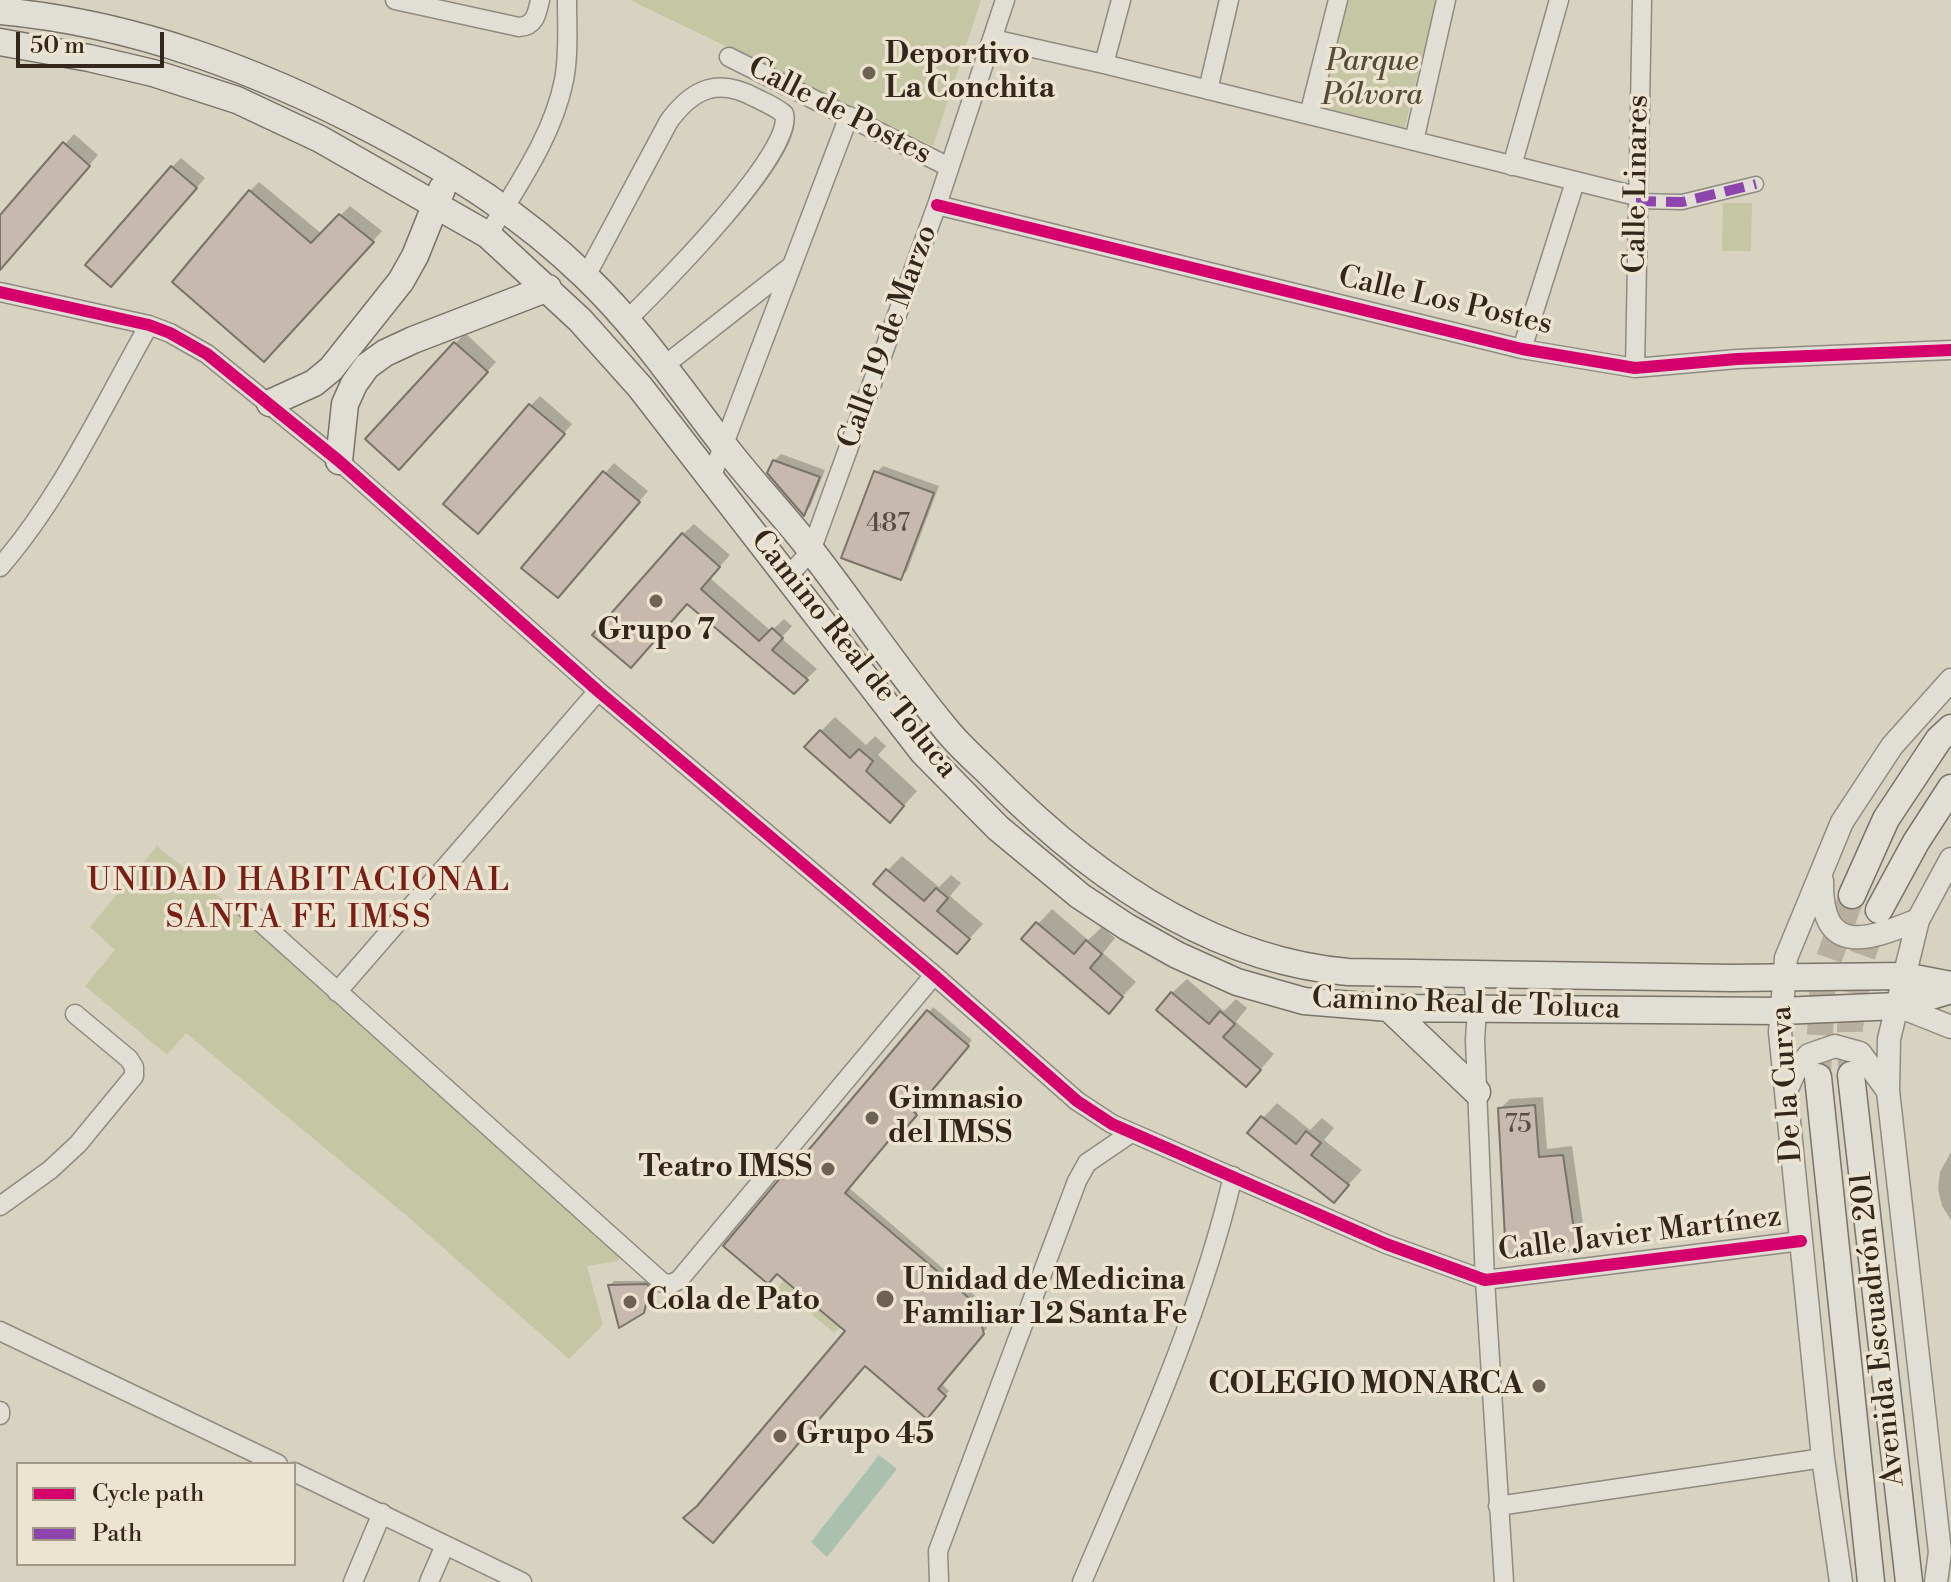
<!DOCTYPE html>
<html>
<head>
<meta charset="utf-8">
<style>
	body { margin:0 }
	#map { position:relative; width:1951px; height:1582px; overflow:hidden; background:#d8d2c0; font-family:"Libre Bodoni",serif }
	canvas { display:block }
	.legend { position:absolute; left:16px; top:1462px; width:280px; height:104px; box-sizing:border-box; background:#ece4d0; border:2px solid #a29887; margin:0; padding:10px 14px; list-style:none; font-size:24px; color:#33261a }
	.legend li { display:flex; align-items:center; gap:16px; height:40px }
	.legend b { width:40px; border:2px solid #a29887 }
	.scale { position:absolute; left:16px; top:32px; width:148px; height:36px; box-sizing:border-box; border:4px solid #33261a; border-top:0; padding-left:10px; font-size:24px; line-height:28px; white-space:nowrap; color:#33261a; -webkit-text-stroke:6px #ece4d0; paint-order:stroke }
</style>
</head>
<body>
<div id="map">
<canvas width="1951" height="1582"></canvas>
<ul class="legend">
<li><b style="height:10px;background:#d6006c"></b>Cycle path</li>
<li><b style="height:10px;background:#8e44ad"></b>Path</li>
</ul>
<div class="scale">50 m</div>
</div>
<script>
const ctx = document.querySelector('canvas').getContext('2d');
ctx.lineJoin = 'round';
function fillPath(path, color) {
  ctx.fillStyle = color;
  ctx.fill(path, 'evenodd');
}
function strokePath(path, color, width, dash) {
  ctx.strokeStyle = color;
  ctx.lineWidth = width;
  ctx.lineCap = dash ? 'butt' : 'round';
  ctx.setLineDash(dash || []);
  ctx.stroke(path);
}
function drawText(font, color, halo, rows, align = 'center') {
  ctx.font = font + ' "Libre Bodoni",serif';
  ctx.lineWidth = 7;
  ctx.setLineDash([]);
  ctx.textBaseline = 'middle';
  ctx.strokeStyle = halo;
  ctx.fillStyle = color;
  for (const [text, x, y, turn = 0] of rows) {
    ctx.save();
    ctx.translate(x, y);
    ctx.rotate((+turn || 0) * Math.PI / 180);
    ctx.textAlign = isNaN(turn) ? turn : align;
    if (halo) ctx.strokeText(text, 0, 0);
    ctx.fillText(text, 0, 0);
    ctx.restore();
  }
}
fillPath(new Path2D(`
	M630,0H981L933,146Z
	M1347,0H1436L1403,134L1317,114Z
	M1723,203H1752L1751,251H1722Z
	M157,846L223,900L624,1249L618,1261L587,1266L603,1325L569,1359L407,1216L186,1033L167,1055L85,986L115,950L90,927Z
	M784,1280L840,1327L834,1333L788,1294L784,1297L776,1290Z`), '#c5c6a3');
fillPath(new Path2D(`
	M879,1455L897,1469L827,1557L811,1542Z`), '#aac1b0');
fillPath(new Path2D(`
	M74,134L98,155L14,253L0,259V218Z
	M181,158L205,178L121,275L172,167Z
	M259,182L322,234L350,206L382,231L273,350L250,191Z
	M465,333L496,362L408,458L368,439Z
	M540,396L572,424L487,522L531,405Z
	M781,454L825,470L810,507L804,513L774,461Z
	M614,463L648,491L567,587L524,567Z
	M883,466L939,486L907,571L900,578L876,473Z
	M694,524L730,555L710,578L771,631L784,619L792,626L781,638L817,669L794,691L688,602L683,534Z
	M835,717L866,745L875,736L886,746L878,755L917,791L890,821L821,731Z
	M902,856L939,887L951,875L961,883L950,896L983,924L957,952L888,870Z
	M1052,909L1088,940L1102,927L1115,938L1103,953L1136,982L1109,1011L1024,939Z
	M1187,979L1224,1011L1236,999L1247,1008L1236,1022L1274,1054L1260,1070L1172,993Z
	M933,1007L972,1040L917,1106L920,1109L899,1134L892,1135L848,1187L980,1300L987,1328L941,1383L949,1391L927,1416L865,1364L701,1504L848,1331L782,1178L787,1174L789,1176Z
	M1543,1097L1547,1149L1572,1146L1585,1238L1576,1248L1500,1109L1510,1099Z
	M1277,1103L1310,1130L1322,1118L1334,1128L1324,1140L1362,1170L1334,1200L1263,1118Z
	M1951,1152V1220L1942,1206L1938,1189L1940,1172Z
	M614,1281H651L654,1283L647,1306L643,1311L610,1285Z`), '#0003');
const building = new Path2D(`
	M63,142L90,166L0,270V215Z
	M171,166L197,188L111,287L85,265Z
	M249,190L311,243L339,214L374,242L264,362L172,282Z
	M454,342L488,372L399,470L365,439Z
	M529,404L565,434L478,534L443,504Z
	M773,460L820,477L804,516L767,473Z
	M603,471L640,502L558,598L521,568Z
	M874,471L934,493L901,580L841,558Z
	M682,533L720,567L701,589L759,641L772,628L783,638L772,650L808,680L794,694L687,604L631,668L592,635Z
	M820,730L850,758L859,749L873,761L866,771L904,806L890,823L804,747Z
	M886,869L924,901L936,888L948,898L937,911L970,939L957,954L873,884Z
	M1036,922L1074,954L1086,940L1102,954L1090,968L1123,997L1109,1014L1021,939Z
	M1171,992L1209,1024L1220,1011L1235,1024L1223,1037L1261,1070L1246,1087L1156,1010Z
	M927,1010L969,1046L914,1112L917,1115L895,1141L891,1138L845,1193L976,1304L984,1334L938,1389L946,1396L927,1419L865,1366L713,1543L683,1518L697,1506L845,1331L777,1274L768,1284L723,1246L781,1177L784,1179Z
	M1535,1105L1539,1157L1563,1155L1577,1250L1506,1257L1498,1108Z
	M1261,1116L1296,1144L1306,1131L1321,1143L1311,1155L1349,1185L1334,1203L1247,1133Z
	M647,1284L650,1288L644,1313L619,1328L608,1285Z`);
fillPath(building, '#c7b9ad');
strokePath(building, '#797369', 2);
strokePath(new Path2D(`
	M1851,1071L1850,1027L1861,959L1879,910
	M1818,1074L1823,975L1852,895`), '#b7b09f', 26, [26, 13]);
const pedestrian = new Path2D(`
	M1636,201L1682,202L1756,184`);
const minor = new Path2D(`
	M395,0L519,27C535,26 537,14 540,0
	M993,39L1104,64L1636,196
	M729,57L949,167
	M1104,64L1121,0
	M1208,90L1229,0
	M1309,115L1338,0
	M1414,141L1446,0
	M1512,166L1559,0
	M937,205L1522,349L1635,368L1737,359L1951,350
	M488,235C517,186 553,136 564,80C569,55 567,26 567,0
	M586,276L669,121C694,87 719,78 756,98C766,103 776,107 784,114C796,152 656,291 627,320
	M0,292L149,325L170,333L207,354L339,461L598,691L934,975L1077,1101L1112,1124L1386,1244L1485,1280L1801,1241
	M1522,349L1575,182
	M665,365L790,267
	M1635,368L1642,0
	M711,478L849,116
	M0,567C61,497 103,406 149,325
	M789,575L811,551L815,540L937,205L1005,0
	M247,910L663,1283L671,1284L679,1280L934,975
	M1472,974L1477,1009L1475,1040L1485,1280L1504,1582
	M337,992L598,691
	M0,1206L50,1170L78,1144L134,1076V1067L129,1059L75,1014
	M0,1331L278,1464
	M0,1411V1415
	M294,1472L522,1582
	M1498,1506L1823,1458
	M353,1582L382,1513
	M429,1582L445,1545
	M939,1582L938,1551L1077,1181L1087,1163L1131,1133
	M1082,1582C1138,1451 1201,1314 1233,1176`);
const tertiary = new Path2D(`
	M1822,881C1821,958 1868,940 1918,920
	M1898,1006L1951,1027
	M1786,1091L1794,1073L1809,1055L1835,1046L1860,1053L1888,1091
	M1841,1582L1823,1458L1780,1032L1786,958L1842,822L1892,746L1951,680
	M1936,1582L1940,1552L1888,1091L1889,1039L1918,920L1951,859`);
const secondary = new Path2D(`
	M0,11C133,23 257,70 374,131C455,174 520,213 586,277C638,327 678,386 722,443C750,480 782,513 810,549C856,608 897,670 945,728C959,746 977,761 993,777C1088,873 1209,960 1348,972L1731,978L1904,976L1951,985
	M0,42L89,58L153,73L237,100L320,139L488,235L580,320L640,387L923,752L998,828L1080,896L1127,927L1177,955L1237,982L1304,1001L1389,1008L1781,1011L1898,1006L1951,990
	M270,403L314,383L331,369L401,281L415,256L442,189
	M339,461L345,404L354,384L367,366L385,353L413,340L548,288
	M1852,895L1886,819L1939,739L1951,728
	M1879,910L1916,842L1951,788
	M1389,1008L1477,1092
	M1851,1075L1909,1582
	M1818,1077L1871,1582`);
strokePath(pedestrian, '#908b80', 17);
strokePath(minor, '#908b80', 21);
strokePath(tertiary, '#908b80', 25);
strokePath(secondary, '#797369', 29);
strokePath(pedestrian, '#e1ded5', 14);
strokePath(minor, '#e1ded5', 18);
strokePath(tertiary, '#e1ded5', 22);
strokePath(secondary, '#e1ded5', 26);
strokePath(new Path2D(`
	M1636,201L1682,202L1756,184`), '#8e44ad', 10, [20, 10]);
strokePath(new Path2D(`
	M937,205L1522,349L1635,368L1737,359L1951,350
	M0,292L149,325L170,333L207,354L339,461L598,691L934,975L1077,1101L1112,1124L1386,1244L1485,1280L1801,1241`), '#d6006c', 12);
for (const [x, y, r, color] of [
	[869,73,8,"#6d6254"],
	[656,601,8,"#6d6254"],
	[872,1118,8,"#6d6254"],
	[828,1169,8,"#6d6254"],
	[885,1299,10,"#6d6254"],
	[630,1302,8,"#6d6254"],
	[1539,1386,8,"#6d6254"],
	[780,1436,8,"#6d6254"]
]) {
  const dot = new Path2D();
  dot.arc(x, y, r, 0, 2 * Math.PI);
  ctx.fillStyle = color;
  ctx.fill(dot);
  strokePath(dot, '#ece4d0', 3);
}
drawText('26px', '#584b3f', null, [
	["487",888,525],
	["75",1518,1126]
]);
drawText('bold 30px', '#33261a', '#ece4d0', [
	["Deportivo",885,56],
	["La Conchita",885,90],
	["Grupo 7",656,632,"center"],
	["Gimnasio",888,1101],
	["del IMSS",888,1135],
	["Teatro IMSS",812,1169,"right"],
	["Unidad de Medicina",903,1282],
	["Familiar 12 Santa Fe",903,1316],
	["Cola de Pato",646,1302],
	["COLEGIO MONARCA",1523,1386,"right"],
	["Grupo 45",796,1436]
], 'left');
drawText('italic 30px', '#544c36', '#ece4d0', [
	["Parque",1372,63],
	["Pólvora",1372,97]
]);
drawText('30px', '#33261a', '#ece4d0', [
	["Calle de Postes",839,112,27],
	["Calle Linares",1638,184,-89],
	["Calle Los Postes",1445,302,13],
	["Calle 19 de Marzo",889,337,-70],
	["Camino Real de Toluca",853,655,51],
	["Camino Real de Toluca",1466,1005,2],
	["De la Curva",1788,1084,-94],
	["Calle Javier Martínez",1640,1235,-7],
	["Avenida Escuadrón 201",1879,1329,-96]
]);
ctx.letterSpacing = '2px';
drawText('32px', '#7a1f14', '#ece4d0', [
	["UNIDAD HABITACIONAL",299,882],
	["SANTA FE IMSS",299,919]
]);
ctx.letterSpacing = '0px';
</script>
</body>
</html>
